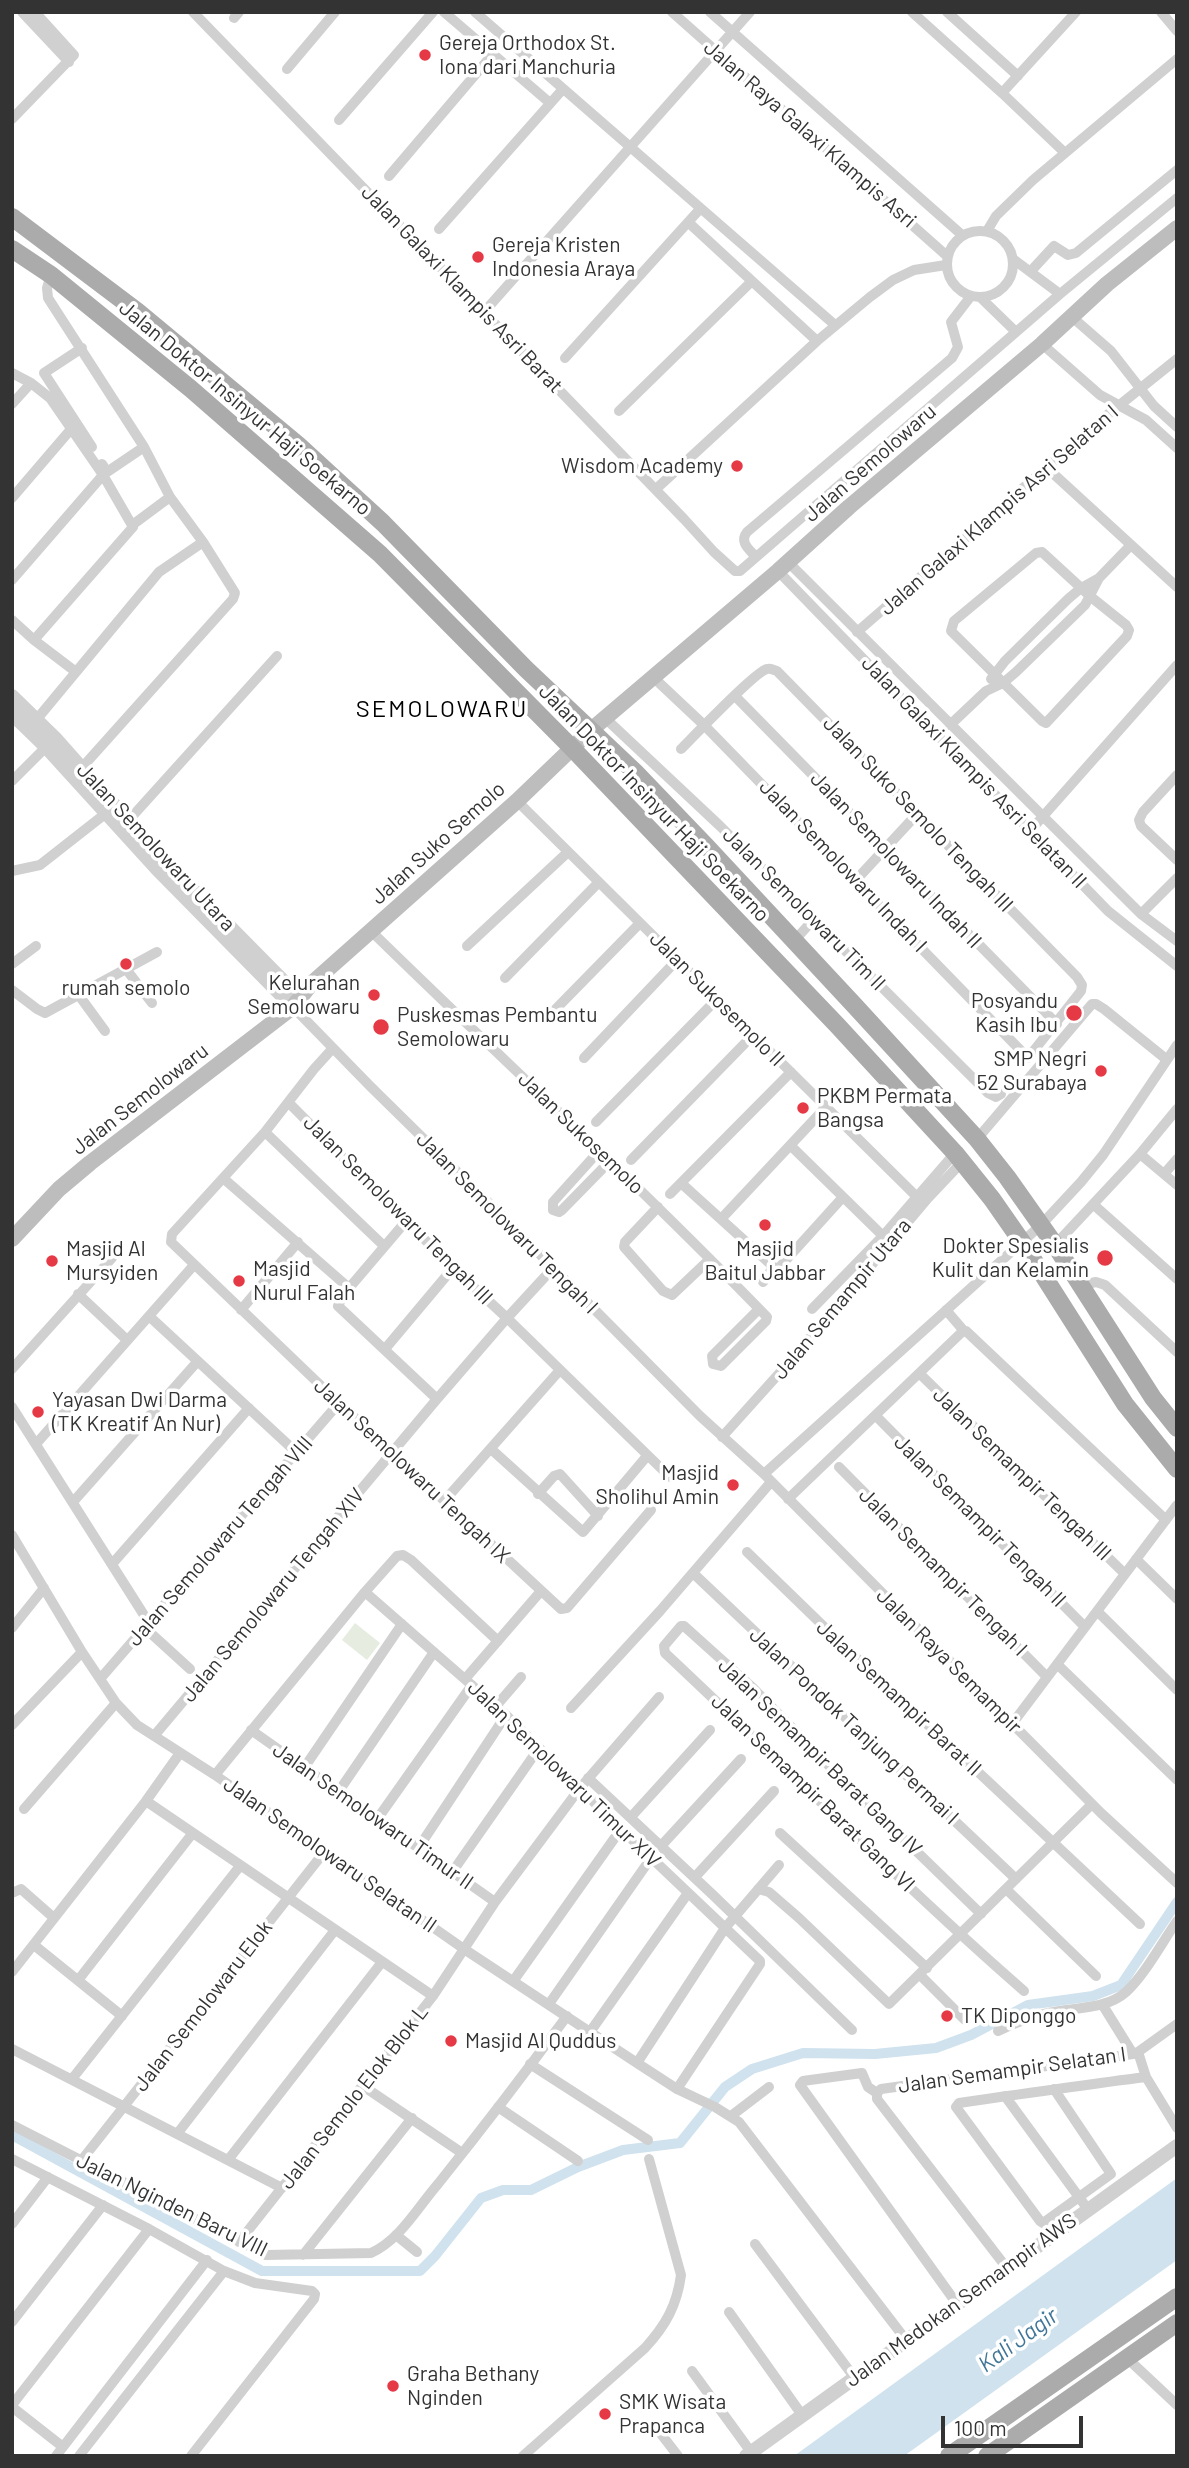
<!DOCTYPE html>
<html>
<head>
<meta charset="utf-8">
<style>
	body { margin:0 }
	#map { position:relative; width:1189px; height:2468px; overflow:hidden; background:#fff; font-family:Barlow,sans-serif }
	canvas { display:block }
	.frame { position:absolute; inset:0; border:14px solid #333; pointer-events:none }
	.scale { position:absolute; left:941px; top:2416px; width:142px; height:32px; box-sizing:border-box; border:4px solid #333; border-top:0; padding-left:9px; font-size:21px; line-height:24px; white-space:nowrap; color:#333; -webkit-text-stroke:5px #fff; paint-order:stroke }
</style>
</head>
<body>
<div id="map">
<canvas width="1189" height="2468"></canvas>
<div class="frame"></div>
<div class="scale">100 m</div>
</div>
<script>
const ctx = document.querySelector('canvas').getContext('2d');
ctx.lineJoin = 'round';
function fillPath(path, color) {
  ctx.fillStyle = color;
  ctx.fill(path, 'evenodd');
}
function strokePath(path, color, width, dash) {
  ctx.strokeStyle = color;
  ctx.lineWidth = width;
  ctx.lineCap = dash ? 'butt' : 'round';
  ctx.setLineDash(dash || []);
  ctx.stroke(path);
}
function drawText(font, color, halo, rows, align = 'center') {
  ctx.font = font + ' Barlow,sans-serif';
  ctx.lineWidth = 7;
  ctx.setLineDash([]);
  ctx.textBaseline = 'middle';
  ctx.strokeStyle = halo;
  ctx.fillStyle = color;
  for (const [text, x, y, turn = 0] of rows) {
    ctx.save();
    ctx.translate(x, y);
    ctx.rotate((+turn || 0) * Math.PI / 180);
    ctx.textAlign = isNaN(turn) ? turn : align;
    if (halo) ctx.strokeText(text, 0, 0);
    ctx.fillText(text, 0, 0);
    ctx.restore();
  }
}
fillPath(new Path2D(`
	M355,1623L380,1643L367,1660L342,1640Z`), '#e6ecdf');
fillPath(new Path2D(`
	M1177,2178V2260L904,2456H794Z`), '#cfe2ee');
strokePath(new Path2D(`
	M12,2135L262,2271H420L435,2256L481,2198L503,2190H531L578,2167L623,2150L680,2143L725,2087L752,2069L803,2053L875,2054L936,2048L971,2035L1028,2005L1093,1996L1121,1985L1177,1902`), '#cfe2ee', 10);
strokePath(new Path2D(`
	M22,12L69,62
	M193,12L684,519L714,552L735,571H740L1060,294L1177,198
	M444,12L550,103
	M475,12L835,325
	M672,12L947,256
	M710,12L962,235
	M912,12L1002,93L1064,152
	M947,12L1018,76
	M1161,12L1177,31
	M234,18L239,12
	M287,69L335,12
	M1002,93L1076,12
	M12,119L74,55L35,12
	M339,120L433,12
	M389,176L492,55
	M689,223L817,341
	M439,229L563,89
	M947 264a33 33 0 1 1 66 0a33 33 0 1 1-66 0Z
	M987,231L996,216L1033,180L1177,59
	M1013,259L1060,294
	M1031,271L1054,246L1068,255L1076,253L1177,170
	M51,275L47,288L48,298L144,447L170,497L203,542L235,593L233,599L78,772
	M980,297L1016,332
	M484,312L750,12
	M1072,317L1111,351L1154,406L1177,427
	M1042,344L1100,395L1146,420L1177,448
	M82,348L44,373L92,447
	M565,358L700,209
	M12,373L31,383L50,398L103,475L133,527L34,640
	M12,404L31,383
	M619,411L752,281
	M102,464L107,472L144,447
	M1046,467L1177,587
	M656,489L817,341L870,297L893,280L914,270L946,265
	M12,498L72,428
	M135,523L170,497
	M1042,552L1091,597L1126,625L1129,630L1127,636L1046,723L1042,721L951,631L954,621L1036,553Z
	M756,557C749,549 739,542 747,532L952,358L958,347L951,322L971,296
	M788,562L1141,914L1177,941
	M778,571L1108,911L1177,966
	M12,580L103,475
	M12,620L34,640L76,672
	M857,632L1106,416L1177,359
	M654,678L705,726L1028,1058L1081,991L1082,985L1077,977L777,671C773,670 771,668 767,669C756,671 693,737 681,749
	M991,679L1005,661L1068,599L1081,588L1099,578L1130,546
	M735,696L1057,1024
	M605,718L720,826L988,1093L996,1097L1001,1094
	M37,719L159,572L203,542
	M950,725L986,691L1003,683L1016,672L1085,605L1099,578
	M1177,775L1143,812L1139,820L1141,826L1177,860
	M12,781L46,747
	M517,801L917,1197
	M128,821L277,656
	M1030,831L1177,665
	M12,871L40,865L105,814
	M856,880L918,813
	M1141,914L1177,878
	M371,931C503,1060 639,1185 767,1317L766,1321L721,1366L713,1364L712,1356L759,1309
	M794,941L814,919
	M467,946L568,852
	M12,964L36,946
	M126,969L152,1003
	M505,978L599,882
	M12,990L37,1009L45,1013L157,952
	M78,994L105,1031
	M293,1007L370,1086L490,1204L700,1416L764,1474L1101,1813L1177,1883
	M546,1019L640,923
	M333,1048L314,1069L265,1132L172,1234L171,1242L339,1403L561,1609L567,1608L651,1510
	M584,1058L677,960
	M289,1103L453,1268L507,1318L670,1477
	M596,1122L717,999
	M265,1132L384,1246
	M977,1139L1092,1004H1096L1104,1009L1166,1059
	M791,1146L883,1236
	M599,1151L553,1202V1210L559,1212L562,1210L610,1161
	M1140,1154L1177,1185
	M631,1160L753,1035
	M1164,1174L1177,1159
	M223,1178L349,1288
	M681,1183L777,1270L843,1197
	M670,1194L791,1072
	M1094,1205L1177,1279
	M658,1207L625,1242L624,1247L663,1291L672,1295L710,1259
	M722,1218L826,1107
	M407,1220L344,1294L338,1306L437,1399
	M1055,1245L1140,1154L1177,1109
	M763,1282L773,1268
	M1082,1285L1096,1282L1105,1285L1177,1352
	M78,1294L127,1340
	M812,1309L883,1236L955,1153
	M241,1310L298,1242
	M946,1310L964,1331
	M149,1316L296,1452
	M385,1349L453,1268
	M12,1369L112,1258
	M920,1374L1125,1574
	M12,1407L149,1623
	M876,1416L1085,1627
	M722,1437L793,1358L928,1198L962,1162
	M36,1444L194,1265
	M491,1449L583,1532L647,1456
	M839,1467L1047,1677
	M764,1474L1041,1225L1081,1182L1103,1155L1177,1045
	M538,1494L554,1476L560,1474L598,1516
	M788,1499L962,1332L966,1331L1166,1520
	M445,1500L560,1370
	M73,1502L197,1362
	M12,1535L82,1652L116,1703L137,1725L215,1775L464,1949L637,2063L677,2089L715,2107L739,2122L906,2340
	M747,1552L846,1648L1140,1924
	M1136,1559L1177,1599
	M113,1563L249,1408
	M693,1573L1016,1879
	M365,1592L506,1715L621,1829L760,1961V1964L677,2089
	M1097,1611L1177,1690
	M12,1628L44,1588
	M145,1628L190,1669
	M1057,1664L1177,1780
	M100,1679L339,1403
	M465,1679L541,1591
	M496,1706L521,1677
	M571,1708L660,1611L771,1482
	M1012,1724L1177,1505
	M12,1725L82,1652
	M251,1730L495,1902
	M154,1736L437,1399L507,1318L553,1268
	M304,1768L402,1624
	M215,1775L365,1592L397,1556L403,1555L411,1560L498,1641
	M588,1778L713,1895L852,2030
	M339,1791L434,1652
	M146,1801L433,1996
	M24,1809L116,1703
	M631,1817L710,1730
	M378,1818L472,1685
	M780,1833L927,1968
	M661,1846L741,1759
	M419,1847L506,1715
	M453,1871L539,1748
	M695,1877L774,1791
	M758,1889L769,1892L799,1918L889,2004L1092,1804
	M1006,1889L1096,1976
	M12,1893L21,1889L54,1918
	M981,1914L841,1778L753,1688L684,1626H681L664,1646L665,1653C785,1765 900,1883 1024,1991
	M34,1945L122,2016
	M12,1972L146,1801L180,1753
	M920,1975L965,2020
	M79,1979L192,1834
	M514,1980L621,1829
	M549,2004L651,1858
	M1102,2004L1133,2054
	M998,2031C1014,2023 1030,2017 1048,2013C1074,2007 1106,2010 1126,1992C1146,1973 1161,1944 1177,1921
	M590,2032L688,1893
	M12,2049L282,2188
	M1138,2052L1146,2077L1177,2128
	M637,2063L725,1928L779,1865
	M530,2064L648,2140
	M72,2079L240,1866
	M363,2086L462,2153
	M1054,2089L1111,2174L1043,2223L1040,2221L956,2107L959,2103C1021,2094 1083,2085 1146,2077
	M877,2093L868,2087L862,2073L810,2080L803,2081L800,2085L957,2304
	M1005,2096L1084,2204
	M498,2107L578,2161
	M731,2116L769,2087
	M12,2125L266,2255L371,2253C400,2240 418,2207 438,2184C482,2129 525,2073 567,2016
	M177,2134L335,1930
	M12,2159L149,2229L224,2271L255,2283L312,2291L315,2294L314,2299L191,2456
	M228,2160L382,1962
	M81,2161L325,1851
	M12,2224L48,2177
	M396,2235L417,2252
	M239,2242L433,1996L495,1902L580,1788L659,1697
	M755,2244L854,2377
	M303,2255L412,2118
	M1006,2267L877,2099V2093L881,2089L1133,2054L1138,2052L1177,2024
	M729,2312L802,2415
	M12,2322L103,2205
	M1128,2359L1177,2405
	M692,2371L751,2452
	M12,2405L149,2229
	M12,2407L63,2447
	M658,2430L678,2456
	M56,2456L207,2260
	M79,2456L224,2271
	M523,2456L645,2348C666,2325 677,2305 681,2275L649,2159`), '#d0d0d0', 10);
strokePath(new Path2D(`
	M12,696L55,738L153,849L300,998
	M12,714L46,747L157,869L293,1007
	M746,2456L1177,2146`), '#d0d0d0', 14);
strokePath(new Path2D(`
	M12,1239L59,1189L90,1163L293,1007L310,985L517,801L591,730L778,571L849,507L1042,344L1107,284L1177,228`), '#bdbdbd', 16);
strokePath(new Path2D(`
	M12,217L138,312L298,445L383,523L526,669L635,772L706,846L855,1006L977,1139L1007,1177L1055,1245L1153,1398L1177,1428
	M12,249L51,275L191,389L380,554L572,748L837,1025L955,1153L992,1199L1022,1242L1125,1404L1177,1469
	M949,2456L1177,2297
	M987,2456L1177,2323`), '#ababab', 18);
for (const [x, y, r, color] of [
	[425,55,7,"#e63946"],
	[478,257,7,"#e63946"],
	[737,466,7,"#e63946"],
	[126,964,7,"#e63946"],
	[374,995,7,"#e63946"],
	[1074,1013,9,"#e63946"],
	[381,1027,9,"#e63946"],
	[1101,1071,7,"#e63946"],
	[803,1108,7,"#e63946"],
	[765,1225,7,"#e63946"],
	[1105,1258,9,"#e63946"],
	[52,1261,7,"#e63946"],
	[239,1281,7,"#e63946"],
	[38,1412,7,"#e63946"],
	[733,1485,7,"#e63946"],
	[947,2016,7,"#e63946"],
	[451,2041,7,"#e63946"],
	[393,2386,7,"#e63946"],
	[605,2414,7,"#e63946"]
]) {
  const dot = new Path2D();
  dot.arc(x, y, r, 0, 2 * Math.PI);
  ctx.fillStyle = color;
  ctx.fill(dot);
  strokePath(dot, '#fff', 2.5);
}
drawText('21px', '#333', '#fff', [
	["Gereja Orthodox St.",439,43],
	["Iona dari Manchuria",439,67],
	["Gereja Kristen",492,245],
	["Indonesia Araya",492,269],
	["Wisdom Academy",723,466,"right"],
	["Kelurahan",360,983,"right"],
	["Semolowaru",360,1007,"right"],
	["rumah semolo",126,988,"center"],
	["Posyandu",1058,1001,"right"],
	["Kasih Ibu",1058,1025,"right"],
	["Puskesmas Pembantu",397,1015],
	["Semolowaru",397,1039],
	["SMP Negri",1087,1059,"right"],
	["52 Surabaya",1087,1083,"right"],
	["PKBM Permata",817,1096],
	["Bangsa",817,1120],
	["Dokter Spesialis",1089,1246,"right"],
	["Kulit dan Kelamin",1089,1270,"right"],
	["Masjid Al",66,1249],
	["Mursyiden",66,1273],
	["Masjid",765,1249,"center"],
	["Baitul Jabbar",765,1273,"center"],
	["Masjid",253,1269],
	["Nurul Falah",253,1293],
	["Yayasan Dwi Darma",52,1400],
	["(TK Kreatif An Nur)",52,1424],
	["Masjid",719,1473,"right"],
	["Sholihul Amin",719,1497,"right"],
	["TK Diponggo",961,2016],
	["Masjid Al Quddus",465,2041],
	["Graha Bethany",407,2374],
	["Nginden",407,2398],
	["SMK Wisata",619,2402],
	["Prapanca",619,2426]
], 'left');
drawText('21px', '#333', '#fff', [
	["Jalan Raya Galaxi Klampis Asri",810,134,41],
	["Jalan Galaxi Klampis Asri Barat",462,289,46],
	["Jalan Doktor Insinyur Haji Soekarno",245,408,40],
	["Jalan Semolowaru",870,463,-41],
	["Jalan Galaxi Klampis Asri Selatan I",999,510,-41],
	["Jalan Galaxi Klampis Asri Selatan II",974,772,46],
	["Jalan Doktor Insinyur Haji Soekarno",654,803,46],
	["Jalan Suko Semolo Tengah III",918,814,46],
	["Jalan Suko Semolo",438,843,-42],
	["Jalan Semolowaru Utara",156,847,47],
	["Jalan Semolowaru Indah II",896,860,46],
	["Jalan Semolowaru Indah I",843,866,46],
	["Jalan Semolowaru Tim II",804,909,45],
	["Jalan Sukosemolo II",717,999,45],
	["Jalan Semolowaru",140,1099,-38],
	["Jalan Sukosemolo",581,1133,44],
	["Jalan Semolowaru Tengah III",398,1210,45],
	["Jalan Semolowaru Tengah I",507,1223,45],
	["Jalan Semampir Utara",842,1299,-50],
	["Jalan Semolowaru Tengah IX",412,1471,43],
	["Jalan Semampir Tengah III",1022,1474,44],
	["Jalan Semampir Tengah II",980,1521,45],
	["Jalan Semolowaru Tengah VIII",220,1541,-49],
	["Jalan Semampir Tengah I",943,1572,45],
	["Jalan Semolowaru Tengah XIV",273,1595,-50],
	["Jalan Raya Semampir",949,1661,45],
	["Jalan Semampir Barat II",899,1698,43],
	["Jalan Pondok Tanjung Permai I",854,1726,43],
	["Jalan Semampir Barat Gang IV",820,1757,44],
	["Jalan Semolowaru Timur XIV",564,1774,44],
	["Jalan Semampir Barat Gang VI",813,1793,44],
	["Jalan Semolowaru Timur II",373,1816,35],
	["Jalan Semolowaru Selatan II",330,1855,35],
	["Jalan Semolowaru Elok",203,2006,-52],
	["Jalan Semampir Selatan I",1012,2070,-8],
	["Jalan Semolo Elok Blok L",354,2097,-52],
	["Jalan Nginden Baru VIII",172,2205,26],
	["Jalan Medokan Semampir AWS",961,2300,-36]
]);
drawText('italic 23px', '#3f7597', '#fff', [
	["Kali Jagir",1018,2340,-36]
]);
ctx.letterSpacing = '2px';
drawText('24px', '#000', '#fff', [
	["SEMOLOWARU",442,709]
]);
ctx.letterSpacing = '0px';
</script>
</body>
</html>
